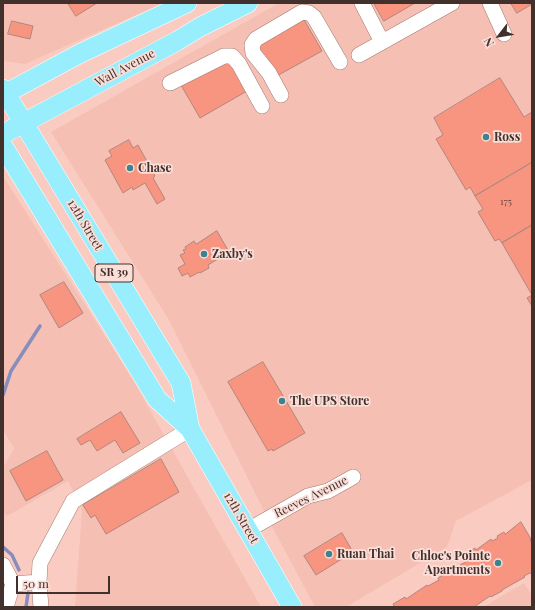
<!DOCTYPE html>
<html>
<head>
<meta charset="utf-8">
<style>
	body { margin:0 }
	#map { position:relative; width:535px; height:610px; overflow:hidden; background:#faccc1; font-family:"Playfair Display",serif }
	canvas { display:block }
	.frame { position:absolute; inset:0; border:4px solid #42302c; pointer-events:none }
	.north { position:absolute; left:479px; top:16px; width:40px; height:40px; -webkit-text-stroke:3px #faded7; paint-order:stroke; rotate:239deg; font-size:11px; font-weight:700; line-height:16px; text-align:center; color:#42302c }
	.north::after { content:''; display:block; margin:auto; width:14px; height:18px; background:#42302c; clip-path:polygon(50% 0,100% 100%,50% 72%,0 100%) }
	.scale { position:absolute; left:16px; top:576px; width:94px; height:18px; box-sizing:border-box; border:2px solid #42302c; border-top:0; padding-left:5px; font-size:12px; line-height:14px; white-space:nowrap; color:#42302c; -webkit-text-stroke:3px #faded7; paint-order:stroke }
</style>
</head>
<body>
<div id="map">
<canvas width="535" height="610"></canvas>
<div class="frame"></div>
<div class="north">N</div>
<div class="scale">50 m</div>
</div>
<script>
const ctx = document.querySelector('canvas').getContext('2d');
ctx.lineJoin = 'round';
function fillPath(path, color) {
  ctx.fillStyle = color;
  ctx.fill(path, 'evenodd');
}
function strokePath(path, color, width, dash) {
  ctx.strokeStyle = color;
  ctx.lineWidth = width;
  ctx.lineCap = dash ? 'butt' : 'round';
  ctx.setLineDash(dash || []);
  ctx.stroke(path);
}
function drawText(font, color, halo, rows, align = 'center') {
  ctx.font = font + ' "Playfair Display",serif';
  ctx.lineWidth = 3.5;
  ctx.setLineDash([]);
  ctx.textBaseline = 'middle';
  ctx.strokeStyle = halo;
  ctx.fillStyle = color;
  for (const [text, x, y, turn = 0] of rows) {
    ctx.save();
    ctx.translate(x, y);
    ctx.rotate((+turn || 0) * Math.PI / 180);
    ctx.textAlign = isNaN(turn) ? turn : align;
    if (halo) ctx.strokeText(text, 0, 0);
    ctx.fillText(text, 0, 0);
    ctx.restore();
  }
}
fillPath(new Path2D(`
	M3,3H163L25,64L3,61Z
	M279,3H532V480L456,521L447,547L346,607H315L268,519L169,320L51,132Z
	M3,176L133,380L261,607H75L82,510L68,481L7,516L3,512V468L14,448L3,430Z
	M524,583L532,596V607H483Z`), '#f5bfb3');
strokePath(new Path2D(`
	M3,395L11,371L40,326
	M3,547L12,555L19,570
	M26,607L28,593`), '#878ebe', 3.5);
const building = new Path2D(`
	M68,3H97L76,16Z
	M374,3H415L384,21Z
	M511,3H532V4L517,13Z
	M303,18L322,51L273,78L255,45Z
	M12,21L33,26L30,39L8,34Z
	M228,57L247,91L200,118L181,85Z
	M500,78L524,117L532,112V162L475,196L470,187L466,190L436,139L443,135L434,118Z
	M129,140L133,148L138,145L155,176L153,178L165,199L157,204L145,183L133,190L132,187L123,193L105,160L112,156L109,151Z
	M532,163V225L502,243L499,239L495,241L478,212L483,209L475,196Z
	M532,225V306L527,298L532,295L502,243Z
	M217,231L229,252L208,265L209,268L200,273L199,272L190,277L188,273L182,276L178,268L185,264L180,255L185,253L183,250L186,249L185,247L194,241L196,244Z
	M64,282L83,313L59,328L40,295Z
	M263,362L305,433L273,451L272,449L268,451L228,382Z
	M121,412L140,443L123,453L115,440L97,451L90,440L81,445L77,439Z
	M47,451L63,480L26,501L10,471Z
	M161,459L179,492L106,534L95,515L91,518L83,505Z
	M521,522L531,539L530,540L532,543V573H530L524,576L525,577L502,590V591L491,597L490,596L474,607H392L394,606L393,604L405,597L406,599L427,585L428,586L439,580L438,578L450,570L451,572L461,566L460,565L469,560L465,554L475,548L476,550L491,539L492,541L498,538L497,536L504,532L505,534Z
	M342,533L353,552L316,575L304,556Z`);
fillPath(building, '#f89581');
strokePath(building, '#b2877e', 1);
const minor = new Path2D(`
	M362,3L382,42
	M490,3L504,34
	M359,55L452,3
	M170,83L224,56H232L239,64L262,106
	M281,95L269,73L253,53L252,45L256,39L302,12L309,13L314,17L340,62
	M248,530L308,496L328,491L353,477
	M3,565L13,584L6,607
	M39,582L41,607
	M13,584L39,582L40,563L73,501L190,429`);
const major = new Path2D(`
	M3,89L181,383L190,429
	M3,95L79,54L187,3
	M3,134L177,41L200,27L248,3
	M3,146L157,399L190,429L292,607`);
strokePath(minor, '#a47a71', 16);
strokePath(major, '#fff', 20);
strokePath(minor, '#fff', 15);
strokePath(major, '#99eefe', 19);
for (const [x, y, r, color] of [
	[486,137,4,"#3d828f"],
	[130,168,4,"#3d828f"],
	[204,254,4,"#3d828f"],
	[282,401,4,"#3d828f"],
	[329,554,4,"#3d828f"],
	[498,563,4,"#3d828f"]
]) {
  const dot = new Path2D();
  dot.arc(x, y, r, 0, 2 * Math.PI);
  ctx.fillStyle = color;
  ctx.fill(dot);
  strokePath(dot, '#faded7', 1.5);
}
drawText('10px', '#704941', null, [
	["175",506,202]
]);
for (const [x, y, w] of [
	[114,273,38]
]) {
  const box = new Path2D();
  box.roundRect(x - w / 2, y - 9, w, 18, 3);
  ctx.fillStyle = '#faded7';
  ctx.fill(box);
  strokePath(box, '#42302c', 1);
}
drawText('bold 11px', '#42302c', null, [
	["SR 39",114,273]
]);
drawText('12px', '#42302c', '#faded7', [
	["Wall Avenue",125,68,-28],
	["12th Street",85,225,59],
	["Reeves Avenue",311,497,-26],
	["12th Street",241,518,60]
]);
drawText('bold 12px', '#42302c', '#faded7', [
	["Ross",494,137],
	["Chase",138,168],
	["Zaxby's",212,254],
	["The UPS Store",290,401],
	["Ruan Thai",337,554],
	["Chloe's Pointe",490,556,"right"],
	["Apartments",490,570,"right"]
], 'left');
</script>
</body>
</html>
